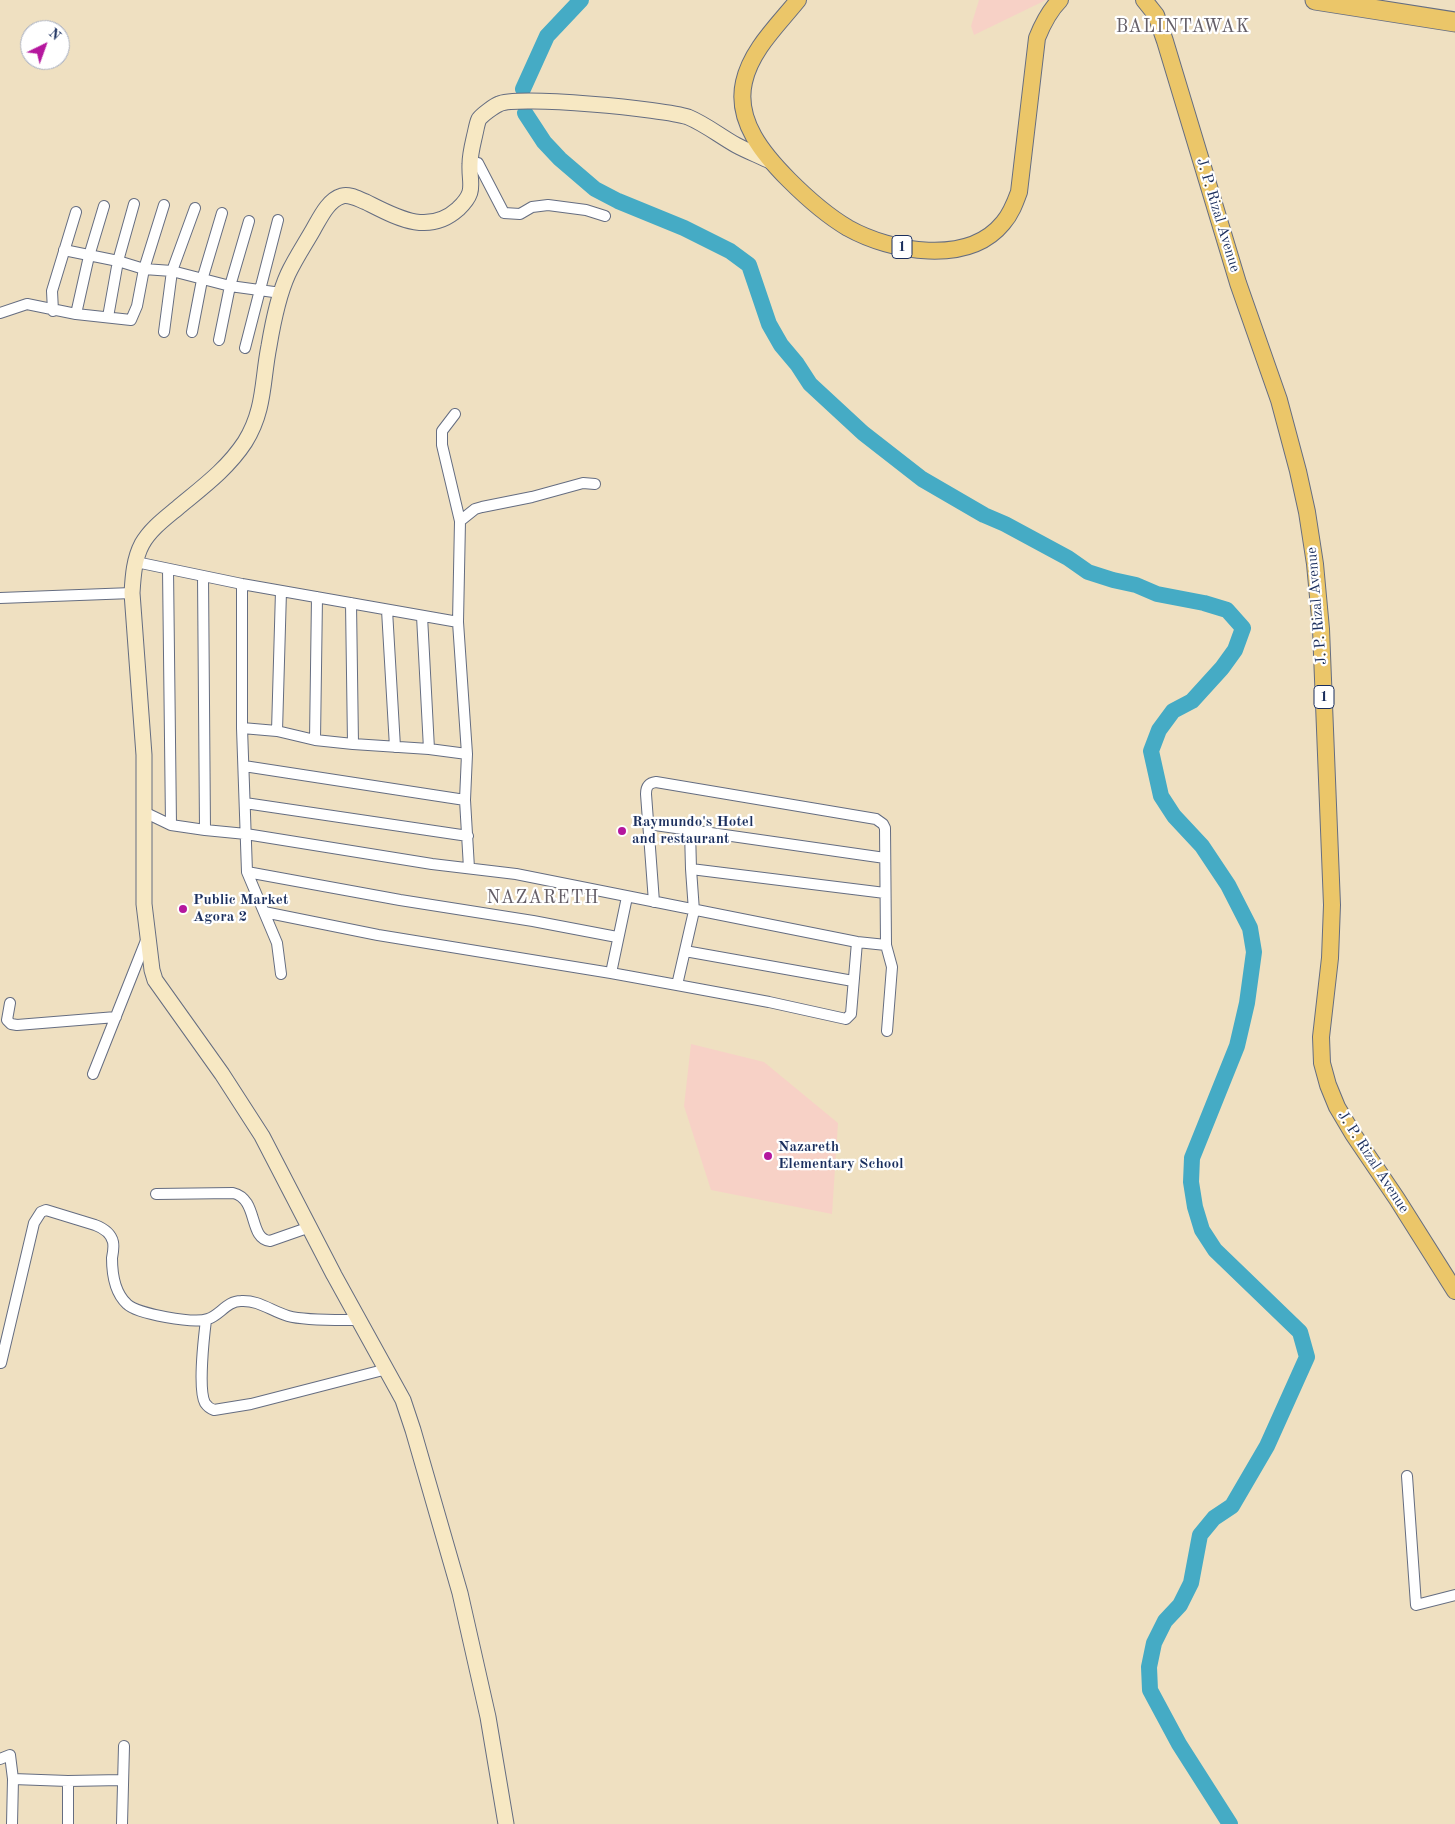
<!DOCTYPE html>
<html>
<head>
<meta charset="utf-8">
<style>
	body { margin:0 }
	#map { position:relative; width:1455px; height:1824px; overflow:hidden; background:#efe0c1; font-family:"Old Standard TT",serif }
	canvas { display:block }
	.north { position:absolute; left:20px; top:20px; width:50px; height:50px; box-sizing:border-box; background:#fff; border:1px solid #a4acbf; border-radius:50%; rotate:42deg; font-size:14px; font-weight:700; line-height:20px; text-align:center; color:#1b2f5e }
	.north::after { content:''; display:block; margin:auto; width:18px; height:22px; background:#b5179e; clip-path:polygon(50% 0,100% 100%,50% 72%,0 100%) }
</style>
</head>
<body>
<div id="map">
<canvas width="1455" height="1824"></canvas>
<div class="north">N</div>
</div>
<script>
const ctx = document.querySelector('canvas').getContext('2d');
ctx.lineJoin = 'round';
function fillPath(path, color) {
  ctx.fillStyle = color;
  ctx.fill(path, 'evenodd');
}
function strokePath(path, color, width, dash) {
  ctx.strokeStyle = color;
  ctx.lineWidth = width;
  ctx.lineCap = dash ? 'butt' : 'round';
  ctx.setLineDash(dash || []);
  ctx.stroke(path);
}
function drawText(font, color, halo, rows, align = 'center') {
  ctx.font = font + ' "Old Standard TT",serif';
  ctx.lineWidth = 4.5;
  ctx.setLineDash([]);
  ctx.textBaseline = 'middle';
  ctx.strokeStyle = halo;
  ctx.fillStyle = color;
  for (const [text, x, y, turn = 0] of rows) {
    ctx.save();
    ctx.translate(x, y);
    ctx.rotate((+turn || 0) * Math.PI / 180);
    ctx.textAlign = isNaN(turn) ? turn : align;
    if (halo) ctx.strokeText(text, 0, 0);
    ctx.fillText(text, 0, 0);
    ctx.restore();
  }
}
fillPath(new Path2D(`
	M979,0H1046L974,35L971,26Z
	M691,1044L764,1062L838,1123L832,1214L711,1190L684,1106Z`), '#f7d1c6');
strokePath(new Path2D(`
	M523,89L547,36L581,0
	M525,113L544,142L560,159L595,189L618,201L684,228L730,251L749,265L769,324L781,345L797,364L810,384L863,433L922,479L984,515L1005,524L1068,558L1088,572L1113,580L1136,585L1157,594L1204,603L1227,610L1243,628L1235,650L1222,668L1192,701L1173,711L1159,730L1151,751L1161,796L1174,816L1202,846L1228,885L1250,928L1254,952L1247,1003L1237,1046L1192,1158L1191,1182L1195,1207L1202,1230L1215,1250L1300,1332L1307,1357L1267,1446L1232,1506L1214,1518L1200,1535L1191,1583L1180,1605L1165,1621L1154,1643L1149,1667L1150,1690L1179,1744L1230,1824`), '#45abc5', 16);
const street = new Path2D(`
	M470,164L478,163L504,213L520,214L532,207L548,205L586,210L605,216
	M64,250L118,261L144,269L172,271L230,286L281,293
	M53,311L52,291L76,212
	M0,313L27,304L76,314L131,320L137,306L144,269L164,205
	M76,314L89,256L104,206
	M108,317L118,261L134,204
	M164,332L172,271L195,208
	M192,332L202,280L222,213
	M219,340L230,286L249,221
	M245,348L278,220
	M455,414L442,431V445L460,521
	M136,562L242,584L458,622L467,754L465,800L469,868
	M168,569L171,825
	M203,576L205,830
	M242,584V728L247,872L277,943L281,974
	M0,598L132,593
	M351,603L353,744
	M387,610L395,747
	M422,616L429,749
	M458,622L460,521L475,509L482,507L532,497L583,483L595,484
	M242,728L277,731L315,740L353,744L429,749L467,754
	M277,731L281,591
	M315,740L317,597
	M244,766L465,800
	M245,803L468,836
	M144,812L171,825L205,830L246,834L432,864L516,874L857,942L886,945L885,828L883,824L876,819L656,782C648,783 646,787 646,794L654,902
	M648,824L885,858
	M691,869L885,893
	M247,872L400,900L533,921L617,937
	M264,912L378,935L611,973L627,897
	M886,945L892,967L887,1031
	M685,951L853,981
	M611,973L677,985L694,911L691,869L690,830
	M677,985L769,1002L846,1019L851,1014L857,942
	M10,1003L7,1020L11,1024L17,1025L116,1017
	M93,1074L147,938
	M156,1194L233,1193C259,1199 248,1239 270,1241L310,1227
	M206,1320C204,1336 198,1390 205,1403C207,1406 211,1409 214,1410L251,1404L387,1369
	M1,1363L34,1223L41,1212L46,1210L95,1225C103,1228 111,1233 113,1242C114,1247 113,1253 112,1258C112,1274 114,1292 127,1304C137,1314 194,1324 208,1319C220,1315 227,1301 241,1301C259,1300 271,1311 288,1316C306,1321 340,1320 360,1320
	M1407,1476L1416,1605L1455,1595
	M0,1759L10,1755L13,1779L12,1824
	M13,1779L68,1781L122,1780
	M68,1824V1781
	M122,1824L124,1746`);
const secondary = new Path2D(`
	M506,1824L488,1717L460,1593L413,1430L403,1400L334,1275L262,1136L222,1074L155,980L152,970L144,904V755L132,593C133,577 134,559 142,544C151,528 167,517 181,505C204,486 228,468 245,442C265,410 262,381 269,346C273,322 278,296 288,274C295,259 305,244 313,230C320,218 328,200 342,196C350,194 358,199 366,202C396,217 428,236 458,209C477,191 469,185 470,164C470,154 473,143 475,134C476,130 477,123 479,119C482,115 494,106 499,104C517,95 665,109 688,117C705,124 720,136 736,145C747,151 760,156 772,162`);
const primary = new Path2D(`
	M798,0C778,25 751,50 744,82C735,121 764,155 789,180C807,198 826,215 848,228C891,252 968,266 1003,223C1011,214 1015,203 1019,192L1037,38C1043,23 1049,11 1060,0
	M1144,0L1156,15L1165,41L1238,283L1279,400L1298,471L1307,512L1315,564L1321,629L1332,905L1330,958L1321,1037L1322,1063L1328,1085L1337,1107L1353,1134L1397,1199L1455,1291`);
const highway = new Path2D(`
	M1315,0L1455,22`);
strokePath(street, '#656d81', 12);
strokePath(secondary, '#656d81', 17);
strokePath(primary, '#656d81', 18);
strokePath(highway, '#656d81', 21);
strokePath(street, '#fff', 10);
strokePath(secondary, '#f7e8c3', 15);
strokePath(primary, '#ebc669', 16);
strokePath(highway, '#ebc669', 19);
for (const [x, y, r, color] of [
	[622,831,5,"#b5179e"],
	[183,909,5,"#b5179e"],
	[768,1156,5,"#b5179e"]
]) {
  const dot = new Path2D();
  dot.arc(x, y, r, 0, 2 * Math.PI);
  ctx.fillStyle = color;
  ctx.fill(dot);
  strokePath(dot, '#fff', 2);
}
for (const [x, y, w] of [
	[902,247,20],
	[1324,697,20]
]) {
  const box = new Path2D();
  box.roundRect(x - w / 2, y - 11.5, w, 23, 4);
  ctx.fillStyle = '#fff';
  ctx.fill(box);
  strokePath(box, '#1b2f5e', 1);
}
drawText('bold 14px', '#1b2f5e', null, [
	["1",902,247],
	["1",1324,697]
]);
drawText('15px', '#1b2f5e', '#fff', [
	["J. P. Rizal Avenue",1218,215,73],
	["J. P. Rizal Avenue",1317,606,-95],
	["J. P. Rizal Avenue",1373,1162,57]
]);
drawText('bold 15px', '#1b2f5e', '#fff', [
	["Raymundo's Hotel",632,822],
	["and restaurant",632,839],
	["Public Market",193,900],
	["Agora 2",193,917],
	["Nazareth",778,1147],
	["Elementary School",778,1164]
], 'left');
ctx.letterSpacing = '1px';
drawText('18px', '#645e67', '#fff', [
	["BALINTAWAK",1183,27],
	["NAZARETH",543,898]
]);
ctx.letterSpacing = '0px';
</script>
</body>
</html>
